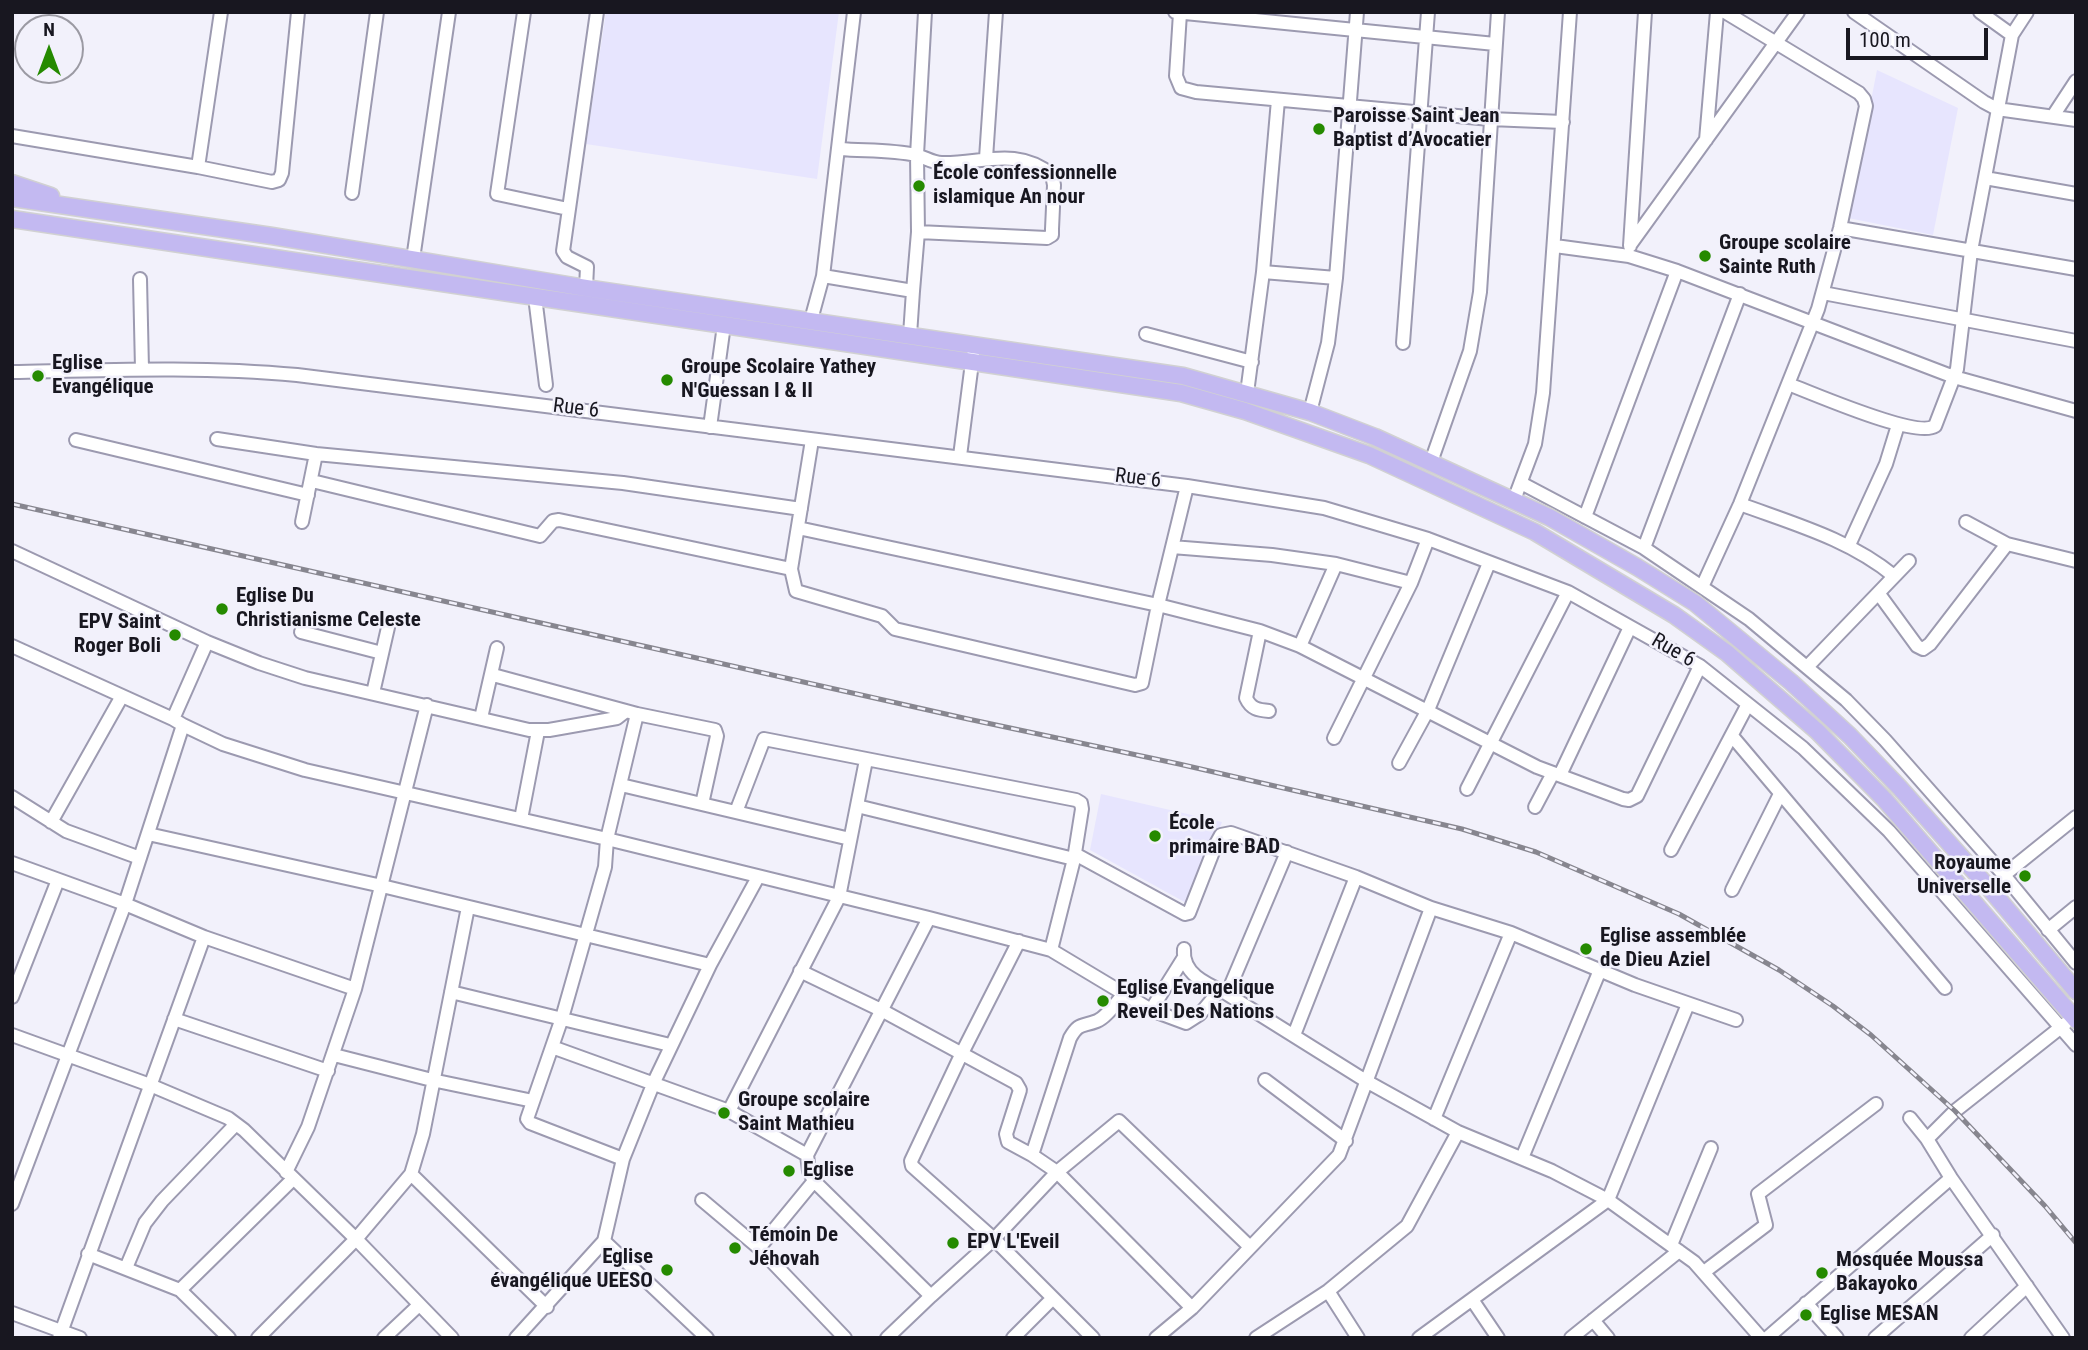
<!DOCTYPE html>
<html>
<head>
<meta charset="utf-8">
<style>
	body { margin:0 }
	#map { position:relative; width:2088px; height:1350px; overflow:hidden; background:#f2f1fb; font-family:"Roboto Condensed",sans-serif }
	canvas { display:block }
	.frame { position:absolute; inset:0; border:14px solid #181720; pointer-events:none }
	.north { position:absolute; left:14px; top:14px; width:70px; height:70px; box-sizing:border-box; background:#f2f1fb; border:2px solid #9b9aa3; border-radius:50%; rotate:0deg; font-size:19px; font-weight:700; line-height:28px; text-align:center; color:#181720 }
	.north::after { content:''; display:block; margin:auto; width:24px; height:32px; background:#258a00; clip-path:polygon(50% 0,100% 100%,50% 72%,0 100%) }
	.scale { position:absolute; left:1846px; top:28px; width:142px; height:32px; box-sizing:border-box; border:4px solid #181720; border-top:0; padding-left:9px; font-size:21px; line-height:24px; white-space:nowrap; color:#181720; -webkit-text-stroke:5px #f2f1fb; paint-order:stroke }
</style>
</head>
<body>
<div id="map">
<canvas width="2088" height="1350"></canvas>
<div class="frame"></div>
<div class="north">N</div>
<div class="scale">100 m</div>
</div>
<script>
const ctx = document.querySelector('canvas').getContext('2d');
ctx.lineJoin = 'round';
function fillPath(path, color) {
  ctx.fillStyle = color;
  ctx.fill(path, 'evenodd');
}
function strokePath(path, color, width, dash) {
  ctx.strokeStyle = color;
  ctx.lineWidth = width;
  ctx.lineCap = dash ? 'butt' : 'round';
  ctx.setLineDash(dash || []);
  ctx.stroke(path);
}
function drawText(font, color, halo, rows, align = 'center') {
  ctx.font = font + ' "Roboto Condensed",sans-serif';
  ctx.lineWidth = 5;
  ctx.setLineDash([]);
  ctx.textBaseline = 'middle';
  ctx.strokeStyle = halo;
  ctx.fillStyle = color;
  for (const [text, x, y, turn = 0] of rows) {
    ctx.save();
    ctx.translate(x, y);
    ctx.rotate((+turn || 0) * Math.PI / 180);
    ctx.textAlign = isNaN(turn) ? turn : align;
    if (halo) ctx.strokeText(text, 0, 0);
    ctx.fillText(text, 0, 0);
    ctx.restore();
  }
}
fillPath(new Path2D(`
	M606,12H839L817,179L586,144Z
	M1877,70L1958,108L1933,235L1848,218Z
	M1101,794L1222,822L1190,905L1090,850Z`), '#e7e5fe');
const minor = new Path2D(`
	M524,12L497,194L568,209
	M1175,12L1495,44
	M1854,12L1984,102L1997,109L2076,120
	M1980,12L2012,35
	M1180,13L1176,76L1181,88L1196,92L1490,119L1563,122
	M2053,116L2076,81
	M12,136L198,167L272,182L279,180L282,173L298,12
	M1706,140L1717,12
	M840,149C865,151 892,150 916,155C925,157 932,163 942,163C981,164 1016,146 1052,175L1054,185L1052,229V235L1047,238L918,232
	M986,158L996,12
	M198,167L221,12
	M1985,178L2076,194
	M352,193L377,12
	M1840,228L2076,269
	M1630,245L1798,12
	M1555,246L1629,256L1677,271L1954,377L2076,411
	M1630,246L1645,12
	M413,259L449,12
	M1263,272L1336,278
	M823,276L913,291L910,335
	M140,279L142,369
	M586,288L587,267L567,257L563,251L597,12
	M913,291L918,232L917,155L925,12
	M1823,293L2076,341
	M535,297L546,385
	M811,320L823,276L854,12
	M1146,334L1252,362
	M1403,343L1428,12
	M12,372C107,370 202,366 297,375L1187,486L1324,508L1428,539L1568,592L1700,666L1803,748L1889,831L2076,1045
	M1788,384C1813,393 1916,439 1935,426L1957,369L1971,251L2009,51L2012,35L2027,12
	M1247,393L1263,272L1278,100
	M1310,412L1328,343L1336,278L1357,12
	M710,427L724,325
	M217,439L316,454L623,483L801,509
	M76,440L308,495
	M812,440L791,569L796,591L882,616L895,629L1135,685L1142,683L1158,605L1187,486
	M960,456L973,355
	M1431,462L1470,351L1480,292L1498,12
	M312,481L540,536L553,521L559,520L791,569
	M1521,483L1644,548L1749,619L1846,700L1885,740L2004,875L2076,963
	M1514,500L1535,444L1543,393L1570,12
	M1740,504C1794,524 1849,539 1894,576
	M1585,517L1677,271
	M302,522L316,454
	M1966,522L2007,544L2076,561
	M798,528L1158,605L1260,631L1300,646L1537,767L1623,799L1629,800L1637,796L1700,666
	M1849,545L1886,464L1898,425
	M1172,547L1272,555L1336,564
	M1644,548L1740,294
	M12,551L207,642L259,663L305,678L529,730H549L617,718L626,711
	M1702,587L1740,504L1818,309L1840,228L1866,106L1864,99L1859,93L1725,12
	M1879,594L1917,646L1923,649L1930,644L2007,544
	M1260,631L1246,698C1251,709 1258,710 1269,711
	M301,632L382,653
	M12,646L173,719
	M1300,646L1336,564L1411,583
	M1807,667L1909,561
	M493,675L637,714L607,839L605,867L562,1018L527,1119L530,1123L623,1159
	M373,693L389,623
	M637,714L715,730L717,736L702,804
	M481,718L497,648
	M183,725L223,744L305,770L607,839L929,918L1051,950L1151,1010L1186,1023L1200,1014L1220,990
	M1732,736L1945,988
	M1334,738L1411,583L1428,539
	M1399,763L1428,710L1489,563
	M1560,775L1630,627
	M621,785L850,839
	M1467,789L1568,592
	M12,797L66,831L140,858
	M1535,807L1553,773
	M736,812L764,739L1076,800L1081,803L1082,809L1074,859L857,806
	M521,819L538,731
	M51,822L122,696
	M148,834L382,886L710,965
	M1671,850L1748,704
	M1287,852L1227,994L1366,1081L1458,1132L1552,1171L1608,1200L1694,1262L1761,1338
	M1075,854L1185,914L1189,913L1216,844L1221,835L1231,833L1356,877L1431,908L1511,933L1635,985L1736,1020
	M12,863L125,904L204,937L355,989
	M2004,875L2076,817
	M1732,890L1780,794
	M929,918L807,1155L809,1171L814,1181L931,1296L994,1239L1057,1172L1119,1121L1249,1246
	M2048,930L2076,907
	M1019,941L961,1055L911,1161L912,1166L994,1239L1093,1338
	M1184,949C1182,974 1206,984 1226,993
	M1051,950L1074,859
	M800,971L883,1011L1016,1083L1020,1090L1006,1134L1008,1142L1032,1155L1057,1172L1192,1308
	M451,992L670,1045
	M12,997L58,880
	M1151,1010L1183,959
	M174,1019L328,1071
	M12,1035L150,1085L228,1118L244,1130L356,1239L452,1338
	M1294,1035L1356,877
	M552,1047L729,1111L807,1155
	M334,1055L432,1080L533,1101
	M1265,1080L1346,1141
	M729,1111L839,897L866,760
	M1910,1118L1927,1139L1951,1178L2063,1338
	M1434,1119L1511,933
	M1927,1139L1955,1111L2065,1024
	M1032,1155L1070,1038C1079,1022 1082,1027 1097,1021C1107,1017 1117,1001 1125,993
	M1522,1158L1600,970
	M286,1172L308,1127L355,989L427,705
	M411,1174L423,1134L468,907
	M702,1200L759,1248L845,1338
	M12,1204L125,904L183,725L173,719L207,642
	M604,1241L707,1338
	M1671,1245L1711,1148
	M759,1248L814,1181
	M88,1254L180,1290L229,1338
	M126,1268L145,1223L162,1201L236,1124
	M1704,1272L1766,1225L1758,1194L1876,1104
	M180,1290L293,1179
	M1328,1291L1358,1338
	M1473,1301L1498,1338
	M1806,1303L1837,1338
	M12,1313L80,1338
	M1593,1320L1608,1338
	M59,1338L204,937
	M258,1338L356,1239L411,1174L547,1307
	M384,1338L418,1306
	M516,1338L604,1241L623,1159L654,1082L710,965L758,877
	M887,1338L931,1296
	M1013,1338L1053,1298
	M1156,1338L1192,1308L1339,1155L1431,908
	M1256,1338L1328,1291L1407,1226L1458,1132
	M1419,1338L1608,1200L1688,1004
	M1571,1338L1679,1251
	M1767,1338L1951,1178
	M1875,1338L1993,1235
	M1971,1338L2027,1286`);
const major = new Path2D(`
	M12,183L51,196
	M12,198L272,236L586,288L1183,376L1310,412L1375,437L1549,517L1637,567L1695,603L1791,682L1850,736L1899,787L1989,888L2076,991
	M12,219L1181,393L1245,411L1369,455L1535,532L1674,615L1727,653L1817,731L1884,799L2076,1020`);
strokePath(minor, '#9c9ab0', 16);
strokePath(major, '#d1d1d2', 19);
strokePath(minor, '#fff', 12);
strokePath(major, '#c3b9f1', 16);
const rail = new Path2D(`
	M12,504L968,719L1179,764L1462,829L1536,852L1679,914L1779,970L1833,1006L1871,1035L1955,1111L2045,1206L2076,1243`);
strokePath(rail, '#87868f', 5);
strokePath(rail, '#f2f1fb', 2.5, [8]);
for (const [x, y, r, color] of [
	[1319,129,7,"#258a00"],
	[919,186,7,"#258a00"],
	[1705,256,7,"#258a00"],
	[38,376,7,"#258a00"],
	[667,380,7,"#258a00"],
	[222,609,7,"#258a00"],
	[175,635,7,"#258a00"],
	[1155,836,7,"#258a00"],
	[2025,876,7,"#258a00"],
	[1586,949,7,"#258a00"],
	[1103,1001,7,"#258a00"],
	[724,1113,7,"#258a00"],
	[789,1171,7,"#258a00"],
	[953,1243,7,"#258a00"],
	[735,1248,7,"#258a00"],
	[667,1270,7,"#258a00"],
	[1822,1273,7,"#258a00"],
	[1806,1315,7,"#258a00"]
]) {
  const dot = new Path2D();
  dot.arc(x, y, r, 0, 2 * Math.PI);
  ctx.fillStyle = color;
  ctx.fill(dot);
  strokePath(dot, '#f2f1fb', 2.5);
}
drawText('bold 21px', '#181720', '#f2f1fb', [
	["Paroisse Saint Jean",1333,117],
	["Baptist d’Avocatier",1333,141],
	["École confessionnelle",933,174],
	["islamique An nour",933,198],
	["Groupe scolaire",1719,244],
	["Sainte Ruth",1719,268],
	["Eglise",52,364],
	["Evangélique",52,388],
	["Groupe Scolaire Yathey",681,368],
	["N'Guessan I & II",681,392],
	["Eglise Du",236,597],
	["Christianisme Celeste",236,621],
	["EPV Saint",161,623,"right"],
	["Roger Boli",161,647,"right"],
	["École",1169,824],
	["primaire BAD",1169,848],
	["Royaume",2011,864,"right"],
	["Universelle",2011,888,"right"],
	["Eglise assemblée",1600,937],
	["de Dieu Aziel",1600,961],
	["Eglise Evangelique",1117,989],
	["Reveil Des Nations",1117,1013],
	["Groupe scolaire",738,1101],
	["Saint Mathieu",738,1125],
	["Eglise",803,1171],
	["Témoin De",749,1236],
	["Jéhovah",749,1260],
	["EPV L'Eveil",967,1243],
	["Eglise",653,1258,"right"],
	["évangélique UEESO",653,1282,"right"],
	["Mosquée Moussa",1836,1261],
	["Bakayoko",1836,1285],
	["Eglise MESAN",1820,1315]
], 'left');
drawText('21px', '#181720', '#f2f1fb', [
	["Rue 6",576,409,7],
	["Rue 6",1138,479,7],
	["Rue 6",1673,651,30]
]);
</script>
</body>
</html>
